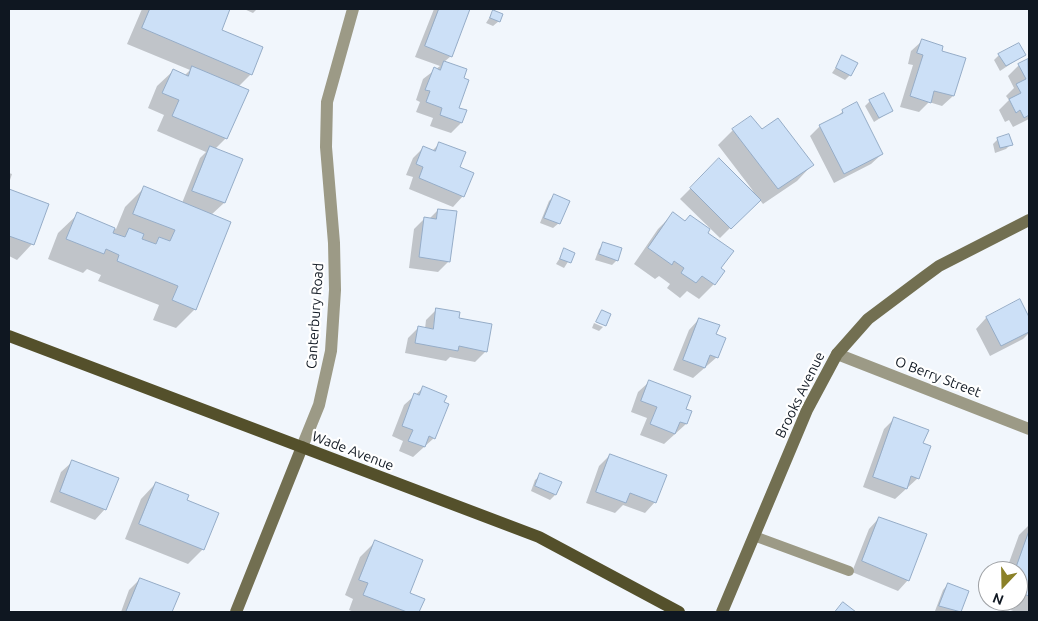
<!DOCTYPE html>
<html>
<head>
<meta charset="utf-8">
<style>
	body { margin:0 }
	#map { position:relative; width:1038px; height:621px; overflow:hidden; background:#f1f6fc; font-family:Ubuntu,sans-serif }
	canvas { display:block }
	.frame { position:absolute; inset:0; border:10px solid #0f1721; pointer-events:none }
	.north { position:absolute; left:978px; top:561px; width:50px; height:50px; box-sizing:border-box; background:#fff; border:1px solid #9fa2a6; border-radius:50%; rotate:201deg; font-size:14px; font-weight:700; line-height:20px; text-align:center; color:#0f1721 }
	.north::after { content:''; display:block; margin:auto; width:18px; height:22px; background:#8b8128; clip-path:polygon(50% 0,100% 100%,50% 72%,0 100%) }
</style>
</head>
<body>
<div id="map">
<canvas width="1038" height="621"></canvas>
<div class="frame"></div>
<div class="north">N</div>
</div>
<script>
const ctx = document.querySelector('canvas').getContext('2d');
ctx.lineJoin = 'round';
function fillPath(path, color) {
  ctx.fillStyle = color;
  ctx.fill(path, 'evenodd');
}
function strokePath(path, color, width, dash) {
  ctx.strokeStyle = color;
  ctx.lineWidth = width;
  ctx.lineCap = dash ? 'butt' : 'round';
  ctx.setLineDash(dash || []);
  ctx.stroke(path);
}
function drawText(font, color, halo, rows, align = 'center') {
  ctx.font = font + ' Ubuntu,sans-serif';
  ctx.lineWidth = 4.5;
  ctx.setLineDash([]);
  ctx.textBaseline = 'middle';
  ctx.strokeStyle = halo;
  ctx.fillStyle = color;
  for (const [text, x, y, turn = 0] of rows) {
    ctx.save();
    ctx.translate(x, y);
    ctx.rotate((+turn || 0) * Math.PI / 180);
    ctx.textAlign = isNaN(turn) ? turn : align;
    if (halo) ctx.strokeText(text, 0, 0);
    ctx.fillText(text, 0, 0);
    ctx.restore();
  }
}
fillPath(new Path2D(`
	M142,9H229L220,30L251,74L238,87L226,138L215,149L241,159L224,203L211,215L195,309L176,328L153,320L159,305L98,281L101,275L87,269L83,273L48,259L58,233L78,214L116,229L125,207L144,188L182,203L200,158L206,152L157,131L164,115L148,108L157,86L173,71L184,76L190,70L127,44Z
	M244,9H257L253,13Z
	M434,9H469L451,56L444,62L461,123L451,133L430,126L433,118L416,112L420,102L416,100L423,79L440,66L415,57Z
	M493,12L499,21L493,26L486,23Z
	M922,41L940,52L953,96L942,106L929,102L919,112L900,107L913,65L908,64L911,51Z
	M999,55H1024L1000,71L994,60Z
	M843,57L850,75L845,80L832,73Z
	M1027,61L1029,65V119L1013,127L1009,120L1005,122L999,110L1009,100L1006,96L1014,88L1008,76L1019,65Z
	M870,101L891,111L874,122L865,106Z
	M843,111L882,154L871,164L834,183L810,136L820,126L836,118Z
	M733,130L762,131L812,165L797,181L763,204L759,199L720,238L680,199L719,160L754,192L718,145Z
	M998,139L1011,144L1006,149L995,153L993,144Z
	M440,143L458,167L463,196L453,207L409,189L413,177L406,175L413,158L424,147L432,151Z
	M9,173L12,174L9,183Z
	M9,190L47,204L32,244L17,260L9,256Z
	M554,196L559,223L553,228L540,223L549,201Z
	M438,210L449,261L438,272L409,268L414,229L425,218L429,219Z
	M673,214L706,233L720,269L714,284L699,299L687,291L680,298L667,288L670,284L659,276L655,279L634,264L658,229Z
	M604,244L617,260L612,265L595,260L599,249Z
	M565,250L573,254L564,268L556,264Z
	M1020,301L1029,319V333L1023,339L990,356L976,329L986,318Z
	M437,309L458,319L486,351L475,362L450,357L446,361L405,353L408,338L419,327L425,329L426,320Z
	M699,319L715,335L717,357L693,378L673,370L689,330Z
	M594,323L603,327L599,331L592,328Z
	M649,382L684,410L686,424L664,444L640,435L647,418L631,412L638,392Z
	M423,388L434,438L413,457L399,451L403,441L392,436L404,405Z
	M894,419L922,444L918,478L895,499L863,487L884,429Z
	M610,455L655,502L645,513L623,505L615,513L586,503L599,466Z
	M72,462L105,509L95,520L50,502L61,472Z
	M541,475L555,495L550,500L531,491L535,480Z
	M156,483L185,501L203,549L188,564L125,539L141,499Z
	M879,518L908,580L898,591L852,572L869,529Z
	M1029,525V612H1016L994,604L995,601H1018V571H1006L1019,535Z
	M375,542L408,594L423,600L418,612H354L349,610L353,599L345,595L360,557Z
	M140,579L178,594L171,612H121L129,590Z
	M948,584L967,592L959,612L935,611L943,590Z`), '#0003');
const building = new Path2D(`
	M150,9H230L222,30L263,47L252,75L142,28Z
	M439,9H470L452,57L425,46Z
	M493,10L503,14L500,22L490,18Z
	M922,39L943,46L942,51L966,58L954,96L934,91L931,103L910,96L923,55L917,53Z
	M1019,43L1026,55L1006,66L998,54Z
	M842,55L858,63L851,76L836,68Z
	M1028,59L1029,115L1024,118L1020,110L1016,113L1009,99L1021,93L1016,84L1026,79L1018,64Z
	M444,61L467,69L464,78L469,80L459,108L467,110L462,123L440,115L442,108L426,102L430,91L425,90L434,67L440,70Z
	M192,66L249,90L227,139L172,116L179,100L162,93L173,69L188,76Z
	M884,93L893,111L879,118L869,100Z
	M857,102L883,154L844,174L819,125L843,113L842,110Z
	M751,116L762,129L778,118L814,165L778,189L732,129Z
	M1009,134L1013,145L1000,148L997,138Z
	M439,142L466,152L460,167L474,173L464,197L419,178L423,167L416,164L423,146L435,151Z
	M210,146L243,159L225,203L192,191Z
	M719,158L761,200L731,229L690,188Z
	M144,186L231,222L196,310L172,300L178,286L117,261L119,255L106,249L104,254L66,239L77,212L115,228L113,233L125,237L129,228L144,234L142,239L156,244L159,237L170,241L175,230L133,214Z
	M9,189L49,204L34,245L9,236Z
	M554,194L570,201L560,224L544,218Z
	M438,209L457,211L450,262L419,257L424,217L436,219Z
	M673,212L685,221L690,215L710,229L708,233L734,251L721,268L725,271L715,285L702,276L696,283L681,273L684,268L674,261L672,265L648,248Z
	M603,242L622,248L618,261L599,254Z
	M564,248L575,253L571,263L560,259Z
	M1020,299L1029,317V332L1001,346L986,317Z
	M436,308L460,312L459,318L492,324L487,352L459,346L458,351L415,343L418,326L433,329Z
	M602,310L611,314L606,326L596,322Z
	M699,318L720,325L716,334L726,338L718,358L710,355L705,368L683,360Z
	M649,380L691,396L686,409L692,411L687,424L680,422L675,434L650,424L657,407L641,401Z
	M423,386L447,396L444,402L449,404L435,439L429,436L425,447L408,441L413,430L402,426L414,393L419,395Z
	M894,417L929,430L923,443L931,446L919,479L911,476L907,489L873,477Z
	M610,454L667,475L656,503L630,493L626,503L596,492Z
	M72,460L119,478L106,510L60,492Z
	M540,473L562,482L556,495L535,486Z
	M156,482L189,495L187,500L219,513L204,550L139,524Z
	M879,517L927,534L909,581L862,561Z
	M1029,531V596L1018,592V571H1015Z
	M375,540L423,560L410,593L425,599L419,612H407L363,595L368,583L359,580Z
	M140,578L180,593L172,612H126Z
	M948,583L969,591L961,612L939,606Z
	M843,602L856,612H835Z`);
fillPath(building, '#cce0f7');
strokePath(building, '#95acc7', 1);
strokePath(new Path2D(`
	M754,536L849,571`), '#9c9a86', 10);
strokePath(new Path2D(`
	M837,354L1029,429
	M302,447L319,405L331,351L335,290L334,243L326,147L327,102L353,9`), '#9c9a86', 12);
strokePath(new Path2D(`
	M236,612L302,447
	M722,612L807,410L837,354L868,319L924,277L939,266L1029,220`), '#726f51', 12);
strokePath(new Path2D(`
	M9,336L539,537L679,612`), '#54502b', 12);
drawText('14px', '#0f1721', '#fff', [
	["Canterbury Road",315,316,-86],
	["O Berry Street",938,377,21],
	["Brooks Avenue",800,395,-64],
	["Wade Avenue",353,451,21]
]);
</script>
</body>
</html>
